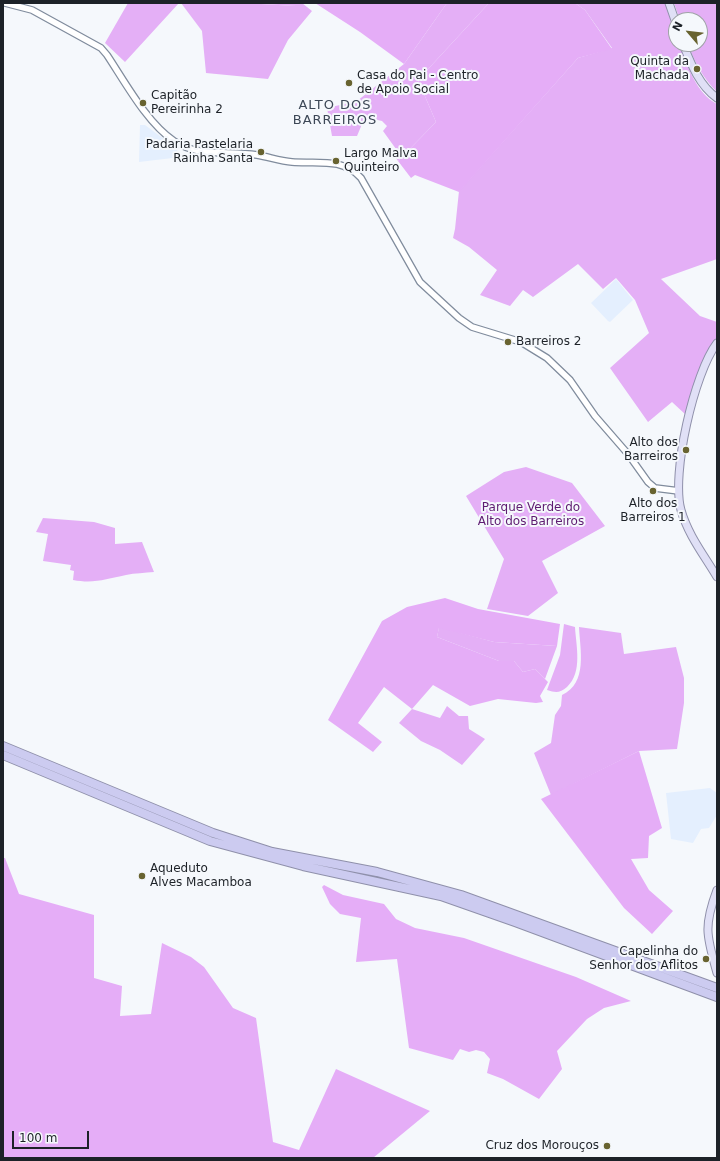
<!DOCTYPE html>
<html>
<head>
<meta charset="utf-8">
<style>
	body { margin:0 }
	#map { position:relative; width:720px; height:1161px; overflow:hidden; background:#f5f8fc; font-family:"DejaVu Sans",sans-serif }
	canvas { display:block }
	.frame { position:absolute; inset:0; border:4px solid #1d2228; pointer-events:none }
	.north { position:absolute; left:668px; top:12px; width:40px; height:40px; box-sizing:border-box; background:#f5f8fc; border:1px solid #9fa2a7; border-radius:50%; rotate:298deg; font-size:11px; font-weight:700; line-height:16px; text-align:center; color:#1d2228 }
	.north::after { content:''; display:block; margin:auto; width:14px; height:18px; background:#686330; clip-path:polygon(50% 0,100% 100%,50% 72%,0 100%) }
	.scale { position:absolute; left:12px; top:1131px; width:77px; height:18px; box-sizing:border-box; border:2px solid #1d2228; border-top:0; padding-left:5px; font-size:12px; line-height:14px; white-space:nowrap; color:#1d2228; -webkit-text-stroke:3px #f5f8fc; paint-order:stroke }
</style>
</head>
<body>
<div id="map">
<canvas width="720" height="1161"></canvas>
<div class="frame"></div>
<div class="north">N</div>
<div class="scale">100 m</div>
</div>
<script>
const ctx = document.querySelector('canvas').getContext('2d');
ctx.lineJoin = 'round';
function fillPath(path, color) {
  ctx.fillStyle = color;
  ctx.fill(path, 'evenodd');
}
function strokePath(path, color, width, dash) {
  ctx.strokeStyle = color;
  ctx.lineWidth = width;
  ctx.lineCap = dash ? 'butt' : 'round';
  ctx.setLineDash(dash || []);
  ctx.stroke(path);
}
function drawText(font, color, halo, rows, align = 'center') {
  ctx.font = font + ' "DejaVu Sans",sans-serif';
  ctx.lineWidth = 4;
  ctx.setLineDash([]);
  ctx.textBaseline = 'middle';
  ctx.strokeStyle = halo;
  ctx.fillStyle = color;
  for (const [text, x, y, turn = 0] of rows) {
    ctx.save();
    ctx.translate(x, y);
    ctx.rotate((+turn || 0) * Math.PI / 180);
    ctx.textAlign = isNaN(turn) ? turn : align;
    if (halo) ctx.strokeText(text, 0, 0);
    ctx.fillText(text, 0, 0);
    ctx.restore();
  }
}
fillPath(new Path2D(`
	M140,125H145L176,148L181,157L139,162Z
	M616,279L633,300L610,322L608,321L591,303Z
	M710,788L717,793V815L709,828L701,829L693,843L671,839L666,793Z`), '#e4effe');
fillPath(new Path2D(`
	M128,3H179L125,62L105,43Z
	M181,3H244L296,6V3H302L312,11L288,40L268,79L206,73L202,31Z
	M447,3H489L418,80L436,122L398,161L392,152L396,149L383,131L387,126L382,121L365,117L357,136H332L327,108L357,101L404,64Z
	M575,3H665L676,36V44H679C687,65 696,93 717,104V259L661,279L700,316L717,322V338L703,361L686,415L672,402L648,422L610,368L649,333L635,300L616,278L603,289L578,264L533,297L523,290L510,306L480,295L497,270L469,247L453,238L455,229L459,191L578,58L612,48L585,10Z
	M674,3H717V92C703,78 695,63 688,44H700V20H680Z
	M526,467L572,483L605,526L542,561L558,593L528,616L487,609L504,559L466,496L504,472Z
	M43,518L94,522L115,528V544L142,542L154,572C145,573 135,573 126,575C106,579 94,584 73,580L74,571L70,570L71,565L43,561L48,534L36,532Z
	M564,624L575,627C576,646 583,672 567,687C560,693 556,693 547,690L560,655Z
	M439,627L494,642L557,646L545,679L535,669L523,672L514,661H499L437,637Z
	M579,627L621,633L624,654L676,647L684,678V703L677,749L639,751L551,795L534,753L551,743L555,715L561,706L562,695C588,683 580,650 579,627Z
	M447,706L459,716H468L469,729L485,739L462,765L440,750L421,741L399,723L412,709L440,718Z`), '#e4aff6');
fillPath(new Path2D(`
	M244,3H296V6Z
	M315,3H447L404,64L360,32Z
	M489,3H575L585,10L612,49L578,58L459,192L415,175L411,178L398,161L436,122L418,80Z
	M445,598L478,609L560,624L557,646L494,642L439,628L437,637L499,661H514L523,672L535,669L548,682L540,696L543,702L536,703L498,699L470,706L433,685L412,709L384,687L358,723L382,742L373,752L328,720L382,621L407,607Z
	M639,751L662,828L649,836L648,858L631,859L649,890L673,911L652,934L624,908L541,799Z
	M3,858H5L19,894L94,915V978L122,986L120,1016L151,1014L162,943L191,957L204,967L233,1008L256,1018L273,1142L299,1150L336,1069L430,1111L373,1158H3Z
	M324,885L343,895L384,904L396,919L415,928L464,938L576,977L631,1001L604,1008L587,1019L557,1051L562,1069L539,1099L503,1079L487,1073L490,1059L484,1052L476,1050L469,1052L460,1049L453,1060L409,1048L397,959L356,962L361,918L340,914L330,904L322,887Z`), '#e5adf7');
const minor = new Path2D(`
	M5,3L32,10L101,48L107,55C125,82 147,123 174,141C199,158 228,150 257,155C269,157 280,161 292,162C317,164 342,157 361,178L420,282L459,318L472,327L521,342L547,358L570,380L595,416L628,454L648,482L655,488L679,491`);
const major = new Path2D(`
	M669,3L676,23
	M683,44C691,64 699,85 717,98
	M717,343C694,373 671,474 681,510C688,535 704,555 717,577
	M717,890C703,927 707,937 717,973`);
const highway = new Path2D(`
	M3,746L213,833L272,852L377,872L461,895L717,988
	M3,755L210,841L303,866L441,896L515,922L717,997`);
strokePath(minor, '#808c9d', 8);
strokePath(major, '#8f90aa', 9);
strokePath(highway, '#8f90aa', 10);
strokePath(minor, '#fff', 5.5);
strokePath(major, '#e0e0f6', 7);
strokePath(highway, '#cccbf0', 8);
for (const [x, y, r, color] of [
	[697,69,4,"#686330"],
	[349,83,4,"#686330"],
	[143,103,4,"#686330"],
	[261,152,4,"#686330"],
	[336,161,4,"#686330"],
	[508,342,4,"#686330"],
	[686,450,4,"#686330"],
	[653,491,4,"#686330"],
	[142,876,4,"#686330"],
	[706,959,4,"#686330"],
	[607,1146,4,"#686330"]
]) {
  const dot = new Path2D();
  dot.arc(x, y, r, 0, 2 * Math.PI);
  ctx.fillStyle = color;
  ctx.fill(dot);
  strokePath(dot, '#f5f8fc', 1.5);
}
drawText('12px', '#1d2228', '#f5f8fc', [
	["Quinta da",689,62],
	["Machada",689,76],
	["Casa do Pai - Centro",357,76,"left"],
	["de Apoio Social",357,90,"left"],
	["Capitão",151,96,"left"],
	["Pereirinha 2",151,110,"left"],
	["Padaria Pastelaria",253,145],
	["Rainha Santa",253,159],
	["Largo Malva",344,154,"left"],
	["Quinteiro",344,168,"left"],
	["Barreiros 2",516,342,"left"],
	["Alto dos",678,443],
	["Barreiros",678,457],
	["Alto dos",653,504,"center"],
	["Barreiros 1",653,518,"center"],
	["Aqueduto",150,869,"left"],
	["Alves Macamboa",150,883,"left"],
	["Capelinha do",698,952],
	["Senhor dos Aflitos",698,966],
	["Cruz dos Morouços",599,1146]
], 'right');
drawText('12px', '#5e1b71', '#f5f8fc', [
	["Parque Verde do",531,508],
	["Alto dos Barreiros",531,522]
]);
ctx.letterSpacing = '1px';
drawText('13px', '#3c4756', '#f5f8fc', [
	["ALTO DOS",335,106],
	["BARREIROS",335,121]
]);
ctx.letterSpacing = '0px';
</script>
</body>
</html>
